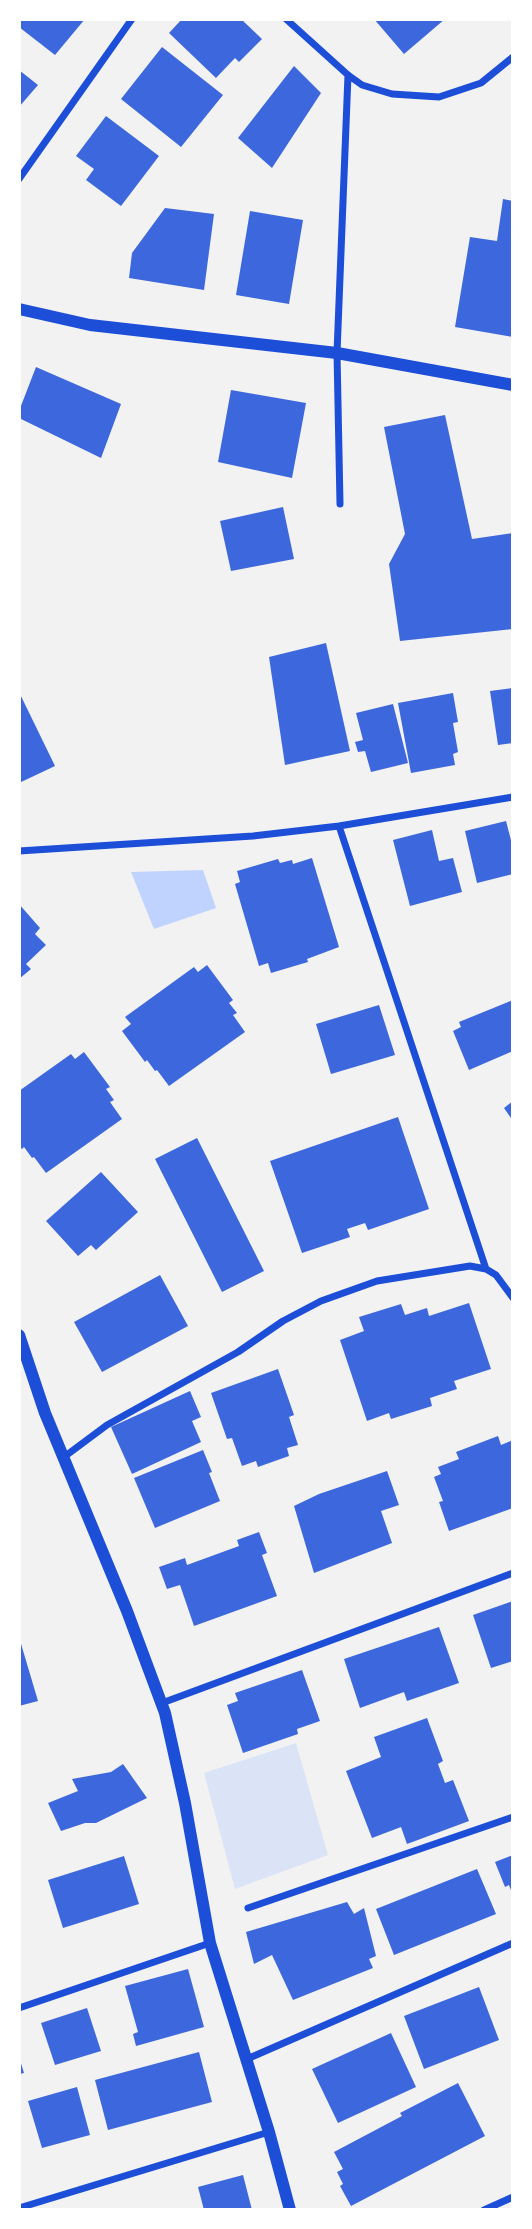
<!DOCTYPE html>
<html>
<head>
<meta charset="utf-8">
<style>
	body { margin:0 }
	#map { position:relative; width:532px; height:2229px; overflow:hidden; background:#f2f2f2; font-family:Jost,sans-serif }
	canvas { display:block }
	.frame { position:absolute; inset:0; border:21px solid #fff; pointer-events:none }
</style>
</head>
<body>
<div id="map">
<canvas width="532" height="2229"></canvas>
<div class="frame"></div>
</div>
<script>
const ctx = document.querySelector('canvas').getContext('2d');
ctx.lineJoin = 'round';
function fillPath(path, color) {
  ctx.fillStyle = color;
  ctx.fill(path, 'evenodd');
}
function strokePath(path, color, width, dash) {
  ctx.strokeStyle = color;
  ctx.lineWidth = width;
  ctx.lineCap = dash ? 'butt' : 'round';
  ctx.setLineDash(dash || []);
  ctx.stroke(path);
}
fillPath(new Path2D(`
	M296,1743L328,1855L235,1889L204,1773Z`), '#dbe4f7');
fillPath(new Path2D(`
	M203,870L216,908L154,929L131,872Z`), '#bfd3fe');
fillPath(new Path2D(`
	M19,19H85L55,55L19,27Z
	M182,19H241L262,39L239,62L235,58L216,78L169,33Z
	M374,19H445L404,54Z
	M162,47L223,95L181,147L121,99Z
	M294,66L321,93L272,168L238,138Z
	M19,70L38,85L19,107Z
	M106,116L159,156L121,206L86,180L94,169L76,156Z
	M503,199L513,201V337L455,327L470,237L497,241Z
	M165,208L214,214L204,290L129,278L132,253Z
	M250,211L303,220L289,304L236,295Z
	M36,367L121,404L101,458L19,418V411Z
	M231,390L306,403L292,478L218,462Z
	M445,415L472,539L513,533V629L400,641L389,564L405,534L384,427Z
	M283,507L294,559L231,571L220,521Z
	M326,643L350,751L285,765L269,657Z
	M513,688V743L498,745L490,691Z
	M19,692L55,766L19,783Z
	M453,693L458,722L453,723L458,752L453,754L455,765L411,773L398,703Z
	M393,704L408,763L371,772L365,751L358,752L355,742L363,740L356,713Z
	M506,821L513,848V874L477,883L465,831Z
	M432,830L439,861L453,858L462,892L410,906L393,840Z
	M312,858L339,947L307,959L308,962L271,973L268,963L259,966L235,884L240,882L237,871L278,859L280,863L292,860L293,864Z
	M19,904L40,928L35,934L46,945L26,964L31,969L19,979Z
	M207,965L233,1000L229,1003L237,1013L233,1015L245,1032L169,1086L157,1070L155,1071L147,1060L145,1062L122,1031L131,1024L125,1017L194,967L198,972Z
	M513,1000V1051L469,1070L453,1031L461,1027L459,1022Z
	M379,1005L395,1055L331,1074L316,1024Z
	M84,1052L110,1087L106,1089L114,1100L110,1102L122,1119L46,1173L34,1157L32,1158L24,1147L22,1149L19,1146V1091L71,1054L75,1059Z
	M513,1101V1121L504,1108Z
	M398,1117L429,1209L368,1230L365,1223L347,1229L350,1237L302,1253L270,1161Z
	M197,1138L264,1271L222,1292L155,1159Z
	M101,1172L138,1212L96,1250L91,1245L78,1256L46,1221Z
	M160,1275L188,1326L102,1372L74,1322Z
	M469,1303L491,1369L454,1381L457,1389L430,1398L432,1406L391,1419L389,1413L367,1421L340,1340L364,1331L359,1317L401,1304L405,1315L427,1308L429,1316Z
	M278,1369L294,1415L289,1417L298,1445L287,1448L289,1456L258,1467L256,1461L242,1466L232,1438L227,1439L211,1393Z
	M190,1391L201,1417L192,1421L201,1442L132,1474L111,1427Z
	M498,1436L501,1445L513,1440V1508L449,1531L439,1502L443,1501L434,1477L441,1474L438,1467L459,1459L456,1452Z
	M203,1450L212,1472L209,1473L220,1501L155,1528L134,1478Z
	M387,1471L399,1505L381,1511L392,1543L314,1573L294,1506L319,1494Z
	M259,1532L267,1553L262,1555L277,1596L194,1626L180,1585L167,1589L159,1567L185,1558L187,1565L239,1546L237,1540Z
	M513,1601V1661L491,1668L473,1615Z
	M439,1627L459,1683L407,1701L404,1692L360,1708L344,1659Z
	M19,1637L38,1701L19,1706Z
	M302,1670L320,1721L297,1729L298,1734L243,1753L227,1705L238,1701L235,1693Z
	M427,1718L443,1761L438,1764L445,1783L453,1780L469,1821L407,1844L401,1827L372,1838L346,1771L381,1757L374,1737Z
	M123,1764L147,1798L96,1823H85L61,1831L48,1803L78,1791L72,1779L111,1772Z
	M513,1855V1893H512L509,1885L505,1887L495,1862Z
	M124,1856L139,1904L63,1928L48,1880Z
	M477,1869L496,1914L394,1955L376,1909Z
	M347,1902L354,1914L364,1908L376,1956L369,1959L373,1968L293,2000L272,1955L254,1964L246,1932Z
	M188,1969L204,2027L136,2046L133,2034L138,2032L125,1986Z
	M479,1987L499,2040L424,2069L404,2016Z
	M87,2008L101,2051L55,2065L41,2023Z
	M391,2033L416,2087L338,2123L312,2069Z
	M199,2052L212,2102L108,2130L95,2080Z
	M19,2057L24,2073L19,2074Z
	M458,2083L485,2136L351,2206L340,2186L343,2184L337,2172L343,2169L334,2152L402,2116L400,2113Z
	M77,2087L90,2135L42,2148L28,2101Z
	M243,2175L252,2210H204L198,2187Z`), '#3d67dc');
strokePath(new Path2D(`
	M286,19L348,75L362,85L392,94L439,97L481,83L513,57
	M19,179L132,19
	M340,504L337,353L348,75
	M339,826L486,1269
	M19,851L253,836L339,826L513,797
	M64,1457L107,1425L238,1352L283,1321L321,1301L377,1281L470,1266L486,1269L496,1275L513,1298
	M162,1703L513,1573
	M248,1908L513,1817
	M19,2008L210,1943
	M247,2059L513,1943
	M19,2208L269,2132
	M484,2210L513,2197`), '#1d4ed8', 7);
strokePath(new Path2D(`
	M19,309L90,325L337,353L513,385
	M19,1335L45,1413L127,1611L165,1713L185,1803L210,1943L269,2132L290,2210`), '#1d4ed8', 12);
</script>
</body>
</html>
